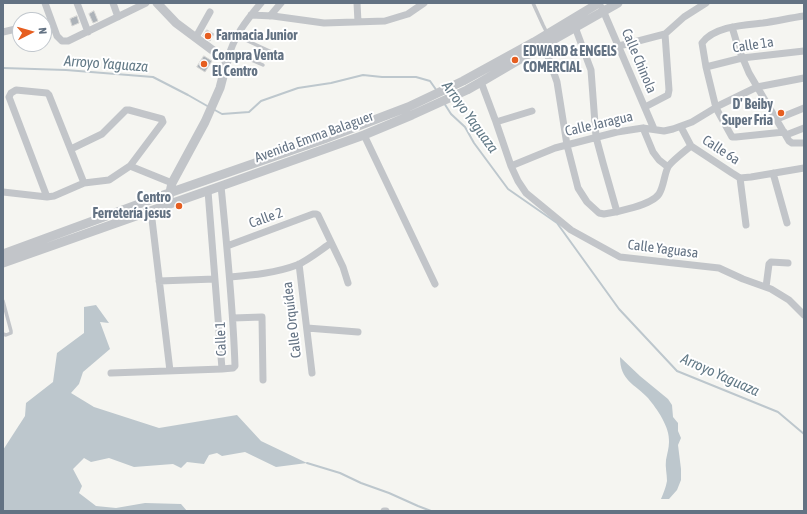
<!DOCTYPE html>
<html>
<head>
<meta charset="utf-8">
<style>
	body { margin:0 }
	#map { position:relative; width:807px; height:514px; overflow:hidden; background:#f5f5f1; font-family:"Asap Condensed",sans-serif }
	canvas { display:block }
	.frame { position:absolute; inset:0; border:4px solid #637283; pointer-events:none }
	.north { position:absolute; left:12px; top:12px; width:40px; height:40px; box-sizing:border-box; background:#fff; border:1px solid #c1c7cd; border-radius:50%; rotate:84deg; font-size:11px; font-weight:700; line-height:16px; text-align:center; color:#637283 }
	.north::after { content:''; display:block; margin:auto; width:14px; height:18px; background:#e65e20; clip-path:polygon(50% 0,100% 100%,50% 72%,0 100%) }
</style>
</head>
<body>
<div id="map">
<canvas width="807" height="514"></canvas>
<div class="frame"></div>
<div class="north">N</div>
</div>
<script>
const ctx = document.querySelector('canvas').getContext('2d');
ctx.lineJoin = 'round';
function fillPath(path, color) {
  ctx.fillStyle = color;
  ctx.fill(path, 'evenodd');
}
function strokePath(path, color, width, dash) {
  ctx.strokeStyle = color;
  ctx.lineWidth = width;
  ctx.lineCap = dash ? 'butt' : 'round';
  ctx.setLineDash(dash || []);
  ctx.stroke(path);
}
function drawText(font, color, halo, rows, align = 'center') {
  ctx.font = font + ' "Asap Condensed",sans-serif';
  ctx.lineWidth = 4;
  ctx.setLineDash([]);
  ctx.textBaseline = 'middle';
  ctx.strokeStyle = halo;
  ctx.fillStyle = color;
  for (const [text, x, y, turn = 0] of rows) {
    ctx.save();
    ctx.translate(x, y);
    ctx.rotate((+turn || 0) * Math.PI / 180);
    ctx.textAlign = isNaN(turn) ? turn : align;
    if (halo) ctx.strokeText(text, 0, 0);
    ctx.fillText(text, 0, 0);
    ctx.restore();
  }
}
fillPath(new Path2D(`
	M96,305L109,323L100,322L110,349L83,372L79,384L71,393L94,407L159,428L237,415L261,441L307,463L276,467L245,452L222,456L217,453L209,455L204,464L187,462L181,468L173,464L134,467L109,458L91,462L84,458L73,469L82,486L79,493L96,506L116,508L145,503L181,504L187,511H3V450L25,416L26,403L53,382L57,353L84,333V307Z
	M620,357L640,376L668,399L672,405L673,417L678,423V431L681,438L678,445L681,469V480L677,490L669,499H661C663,494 666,487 667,481C667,474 665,467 666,460C667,454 669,448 669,442C670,427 657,409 648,398C635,384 620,381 620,357Z`), '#bdc7cd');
strokePath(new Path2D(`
	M3,68L66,70L153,77L188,95L209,107
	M444,103L451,114L465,127L474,143L508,189L557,223L619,309L677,371L778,412L804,434
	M213,109L222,114L249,112L261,101L298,88L331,83L363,75L382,77H416L430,81L437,91
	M307,463L340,473L361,483L389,493L418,506L431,511`), '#bdc7cd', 2);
const building = new Path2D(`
	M94,11L98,21L93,23L89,14Z
	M77,16L79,23L72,26L70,19Z
	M207,30L214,34L210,41L203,36Z
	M204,56L212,61L205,72L197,67Z`);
fillPath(building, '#adb3b9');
strokePath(building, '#d6d6d4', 1);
strokePath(new Path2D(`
	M533,3L543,25L547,33
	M237,36L276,54
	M230,51L263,65
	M3,301L11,331V333L6,335L3,334`), '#c2c5c9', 3.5);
strokePath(new Path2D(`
	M45,3L57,36L62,41H68L146,3
	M77,3L88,32
	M113,3L118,17
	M357,3L358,22
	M602,8L654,129
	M251,15L273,16L324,23L385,21L408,14L424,3
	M270,16L281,3
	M44,26H53
	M575,27L591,70L596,137L603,163L617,212
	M732,27L738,47L749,73L789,141L792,143H804
	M3,32L20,28
	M196,37L210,12
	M544,45L557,82L567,145L578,188L587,202L599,213L604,214C617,212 652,205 659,194C664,186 664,175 668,167C670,163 686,150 691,146
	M619,46L665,34L684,17L706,3
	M227,61C234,36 245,22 261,3
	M706,67L742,58L804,51
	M481,82L496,122L511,166L518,181L526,193L571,230L620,257L719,268L743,279L771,289L789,300L804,315
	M645,107L668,95L669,90L665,34
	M777,119L804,108
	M496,122L532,111
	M681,127L691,146L732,173L740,178L751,177L804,168
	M643,128L653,152L659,160L668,167
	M784,132L736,137H732L716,108L706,67L702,43C714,26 745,25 763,23C777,21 790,18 804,16
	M364,135L435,284
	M786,135L804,128
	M71,149L102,134L126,110H129L162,119L163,122L130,166
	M511,166L555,148L617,132L643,128L664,131L673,129L692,122L720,105L757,87L804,78
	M773,173L787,223
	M740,178L746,225
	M208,191L222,369
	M3,192L47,197L54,196L84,183L109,180L130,166L172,183
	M47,197L9,97L11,93L16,90L47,93L49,95L84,183
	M151,211L170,371
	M227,246L313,214H316L318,215L343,267L348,283
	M299,264L312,373
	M230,277C253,275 276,273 297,265C307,261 322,249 331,243
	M159,281L215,279
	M766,287L769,264L771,262L788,263
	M233,318L262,317L263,380
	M307,328L358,332
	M111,373L222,369L233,368L235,366C233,306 227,246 221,186
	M384,511H386`), '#c2c5c9', 7);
strokePath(new Path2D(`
	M157,3L176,23L227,61L220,88L205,122L172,183L169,197
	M3,254L169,193L324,139L408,107L463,81L534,42L599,3
	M3,263L221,186L364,135L412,115L467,90L481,82L544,45L618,3`), '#c2c5c9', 9);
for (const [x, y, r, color] of [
	[208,36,4,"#e65e20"],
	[515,60,4,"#e65e20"],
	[204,64,4,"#e65e20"],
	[781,113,4,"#e65e20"],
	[179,206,4,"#e65e20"]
]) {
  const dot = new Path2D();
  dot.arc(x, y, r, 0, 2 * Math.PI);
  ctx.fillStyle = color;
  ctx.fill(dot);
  strokePath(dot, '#fff', 1.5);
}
drawText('bold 14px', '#637283', '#fff', [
	["Farmacia Junior",216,36],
	["EDWARD & ENGElS",523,52],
	["COMERCIAL",523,68],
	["Compra Venta",212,56],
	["El Centro",212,72],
	["D' Beiby",773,105,"right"],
	["Super Fria",773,121,"right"],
	["Centro",171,198,"right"],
	["Ferretería jesus",171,214,"right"]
], 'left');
drawText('14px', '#637283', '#fff', [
	["Calle 1a",753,45,-9],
	["Calle Chinola",639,61,67],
	["Calle Jaragua",599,124,-13],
	["Avenida Emma Balaguer",314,137,-20],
	["Calle 6a",721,150,33],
	["Calle 2",266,218,-20],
	["Calle Yaguasa",663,249,7],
	["Calle Orquídea",292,320,-97],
	["Calle 1",221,339,-92]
]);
drawText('italic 15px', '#637a87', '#fff', [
	["Arroyo Yaguaza",106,64,4],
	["Arroyo Yaguaza",470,117,54],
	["Arroyo Yaguaza",720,375,24]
]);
</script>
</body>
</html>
